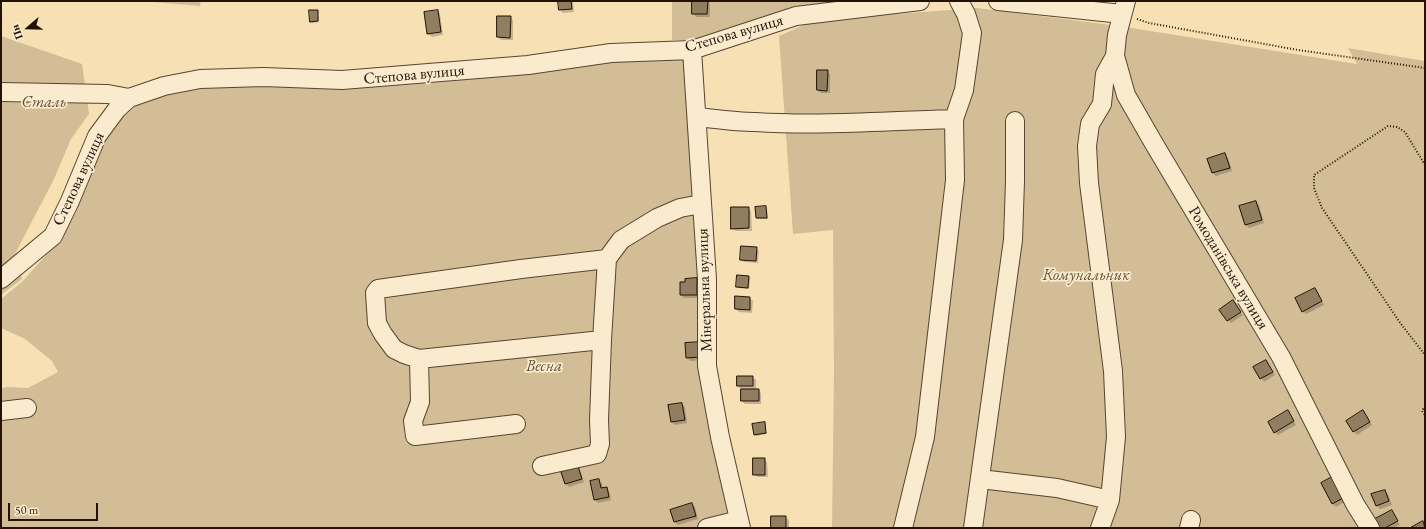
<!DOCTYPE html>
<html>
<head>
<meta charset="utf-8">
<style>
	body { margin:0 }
	#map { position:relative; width:1426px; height:529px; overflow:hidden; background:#f7e0b4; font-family:"EB Garamond",serif }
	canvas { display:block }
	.frame { position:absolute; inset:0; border:2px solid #221105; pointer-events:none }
	.north { position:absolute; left:8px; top:8px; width:40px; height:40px; -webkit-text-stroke:3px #faebce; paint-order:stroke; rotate:250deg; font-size:11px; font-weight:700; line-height:16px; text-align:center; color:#221105 }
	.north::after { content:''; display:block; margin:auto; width:14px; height:18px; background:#221105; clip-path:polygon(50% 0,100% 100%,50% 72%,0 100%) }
	.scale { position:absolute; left:8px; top:503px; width:90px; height:18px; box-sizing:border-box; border:2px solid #221105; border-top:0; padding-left:5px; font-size:12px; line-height:14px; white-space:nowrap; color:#221105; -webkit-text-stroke:3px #faebce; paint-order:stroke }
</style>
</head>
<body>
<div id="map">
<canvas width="1426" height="529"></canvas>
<div class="frame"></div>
<div class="north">Пн</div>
<div class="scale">50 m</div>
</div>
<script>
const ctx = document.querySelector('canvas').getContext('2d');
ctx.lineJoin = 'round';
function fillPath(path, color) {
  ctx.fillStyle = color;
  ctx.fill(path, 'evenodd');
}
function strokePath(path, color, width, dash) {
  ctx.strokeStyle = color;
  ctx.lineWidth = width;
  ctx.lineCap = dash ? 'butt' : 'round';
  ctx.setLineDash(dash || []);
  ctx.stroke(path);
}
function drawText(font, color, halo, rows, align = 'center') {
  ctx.font = font + ' "EB Garamond",serif';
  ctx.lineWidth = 3.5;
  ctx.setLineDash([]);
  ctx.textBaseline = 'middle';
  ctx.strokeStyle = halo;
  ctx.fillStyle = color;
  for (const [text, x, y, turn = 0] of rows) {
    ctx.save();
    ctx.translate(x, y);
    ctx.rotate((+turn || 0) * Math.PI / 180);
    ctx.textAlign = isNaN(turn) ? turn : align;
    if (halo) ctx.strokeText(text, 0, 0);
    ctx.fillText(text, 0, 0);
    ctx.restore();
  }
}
fillPath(new Path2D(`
	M141,1H201L200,6Z
	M672,1H853L787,9L699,40H672Z
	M977,8L1119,26L1357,64L1348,48L1425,61V528H832L834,372L833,230L793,234L779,36L815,20Z
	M1,36L82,64L89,114L71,139L54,179L14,256L22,279L1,295Z
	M688,55L730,528H1V389L6,387L28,388L58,372L52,361L25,339L1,328V299L22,282L56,244L76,212L102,142L131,103L199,86Z`), '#d3bd96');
fillPath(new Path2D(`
	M559,1H573L574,12L563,13L559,9Z
	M693,1H708L710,4V17H696L693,13Z
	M317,11L318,12L319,22L312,23L311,21Z
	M437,11L440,14L443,35L432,37L428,34L426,13Z
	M510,17L513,20V40H501L498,37Z
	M827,71L830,74V93H821L818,90Z
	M1225,154L1228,158L1232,171L1216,176L1213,173L1209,160Z
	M1256,202L1259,205L1264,223L1249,228L1246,225L1240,207Z
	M766,207L767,209L768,219H758L757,218L756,208Z
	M748,208L751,211L752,231H736L732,228Z
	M756,248L759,251L758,263L744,262L741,259Z
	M749,277L750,278L749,289L738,288L737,286Z
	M696,279L699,283V298H684L681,295Z
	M1315,289L1324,305L1306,314L1303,311Z
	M750,298L753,301L752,313L739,312L736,309Z
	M1233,302L1243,315L1231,323L1228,320Z
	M687,344L704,360L690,361L687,357Z
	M1266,361L1275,375L1264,382L1255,367Z
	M752,377L756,380V390H758L761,393V404H745L742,401L741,389L738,386Z
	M682,404L685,407L687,423L675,425L672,422L669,406Z
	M1288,411L1296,425L1278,435L1275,432Z
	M1365,414L1372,425L1357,435L1347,421Z
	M764,423L767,434L756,436L755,434Z
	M764,459L767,462L768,477H758L754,474Z
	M577,468L580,471L584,482L569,487L566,484L563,472Z
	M599,480L602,483L603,488H606L609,491L611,500L598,503L595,500L592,482Z
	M1337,480L1348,500L1336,507L1333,504Z
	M1385,491L1388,494L1392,505L1380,509L1377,506L1373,495Z
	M692,504L695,507L698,519L678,525L675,522L671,511Z
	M1392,511L1400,525L1394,528H1378Z
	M785,517L789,520V528H772Z`), '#0003');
const building = new Path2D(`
	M558,1H571L572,9L559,10Z
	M692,1H708L707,14H692Z
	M309,10H318V21L310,22Z
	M438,10L441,32L427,34L424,12Z
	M497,16H511L510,38L497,37Z
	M817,70H828L827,91L817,90Z
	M1225,153L1230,168L1212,173L1207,159Z
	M1256,201L1262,220L1245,225L1239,206Z
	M766,206L767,218H756L755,207Z
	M731,207H749V228L731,229Z
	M741,246L757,247L756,261L740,260Z
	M737,275L749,276L748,288L736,287Z
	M697,278V295H680V282H685V279Z
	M1315,288L1322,301L1302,312L1295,298Z
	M735,296L750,297V310L735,309Z
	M1233,300L1241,312L1227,321L1219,310Z
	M701,342V357L686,358L685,343Z
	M1266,360L1273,372L1260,379L1253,367Z
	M737,376H753V386H737Z
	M741,389H759V401H741Z
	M682,403L685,420L671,422L668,405Z
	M1288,410L1294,421L1274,433L1268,422Z
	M1363,410L1370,422L1353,432L1346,421Z
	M765,422L766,433L754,435L752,424Z
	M753,458H765V475H753Z
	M578,466L582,479L565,484L561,472Z
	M1334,476L1345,497L1332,504L1321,483Z
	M599,479L601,488L607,487L609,497L594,500L590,481Z
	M1385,490L1389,501L1376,506L1371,494Z
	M692,503L696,516L674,522L670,510Z
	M1392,510L1398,521L1385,528H1377L1373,520Z
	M771,516H786V528H771Z
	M1423,521L1425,528H1410Z`);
fillPath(building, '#917d60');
strokePath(building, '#221105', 1);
const minor = new Path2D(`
	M998,1L1122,14
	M1126,1L1117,35L1115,56L1126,95L1153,142L1281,357L1355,504L1370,528
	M692,50L707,279V366L720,437L741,528
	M1,92L108,94L129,98
	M697,117C716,119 736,122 755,122C821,126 888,121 954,119
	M1,279L53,236L70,201L97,136L117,109L129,98L164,86L200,79L264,77L342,80L528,65L611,53L692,50L796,16L920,1
	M602,340L419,359L404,354L394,349L383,334L377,323L375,293L378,289L521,269L607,259
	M419,359L420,402L413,421L415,436L516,424
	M1,411L27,408
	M542,466L597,454L600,444L599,420L602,340L607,259L621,240L657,218L680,208L701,204
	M980,479L1057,488L1110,500
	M707,528L739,520
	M903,528L925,437L955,180L954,119L964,90L972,33L966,14L959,1
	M973,528L1013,240L1015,181V121
	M1100,528L1110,500L1116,437L1113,371L1089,183L1087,146L1090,124L1102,104L1105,74L1115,56
	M1189,528L1191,520`);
strokePath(minor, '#574531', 20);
strokePath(new Path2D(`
	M1137,19L1149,23L1298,50L1425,68
	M1425,165L1405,132L1397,127L1388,126L1314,175V188L1322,208L1401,324L1425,355
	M1425,406L1422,411L1425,415`), '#221105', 2, [1, 2]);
strokePath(minor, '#faebce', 18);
drawText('16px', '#221105', '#faebce', [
	["Степова вулиця",734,34,-16],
	["Степова вулиця",414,75,-5],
	["Степова вулиця",79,179,-65],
	["Ромоданівська вулиця",1228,268,59],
	["Мінеральна вулиця",705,290,-92]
]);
drawText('italic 16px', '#604d38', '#faebce', [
	["Сталь",44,103],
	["Комунальник",1086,276],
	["Весна",544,367]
]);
</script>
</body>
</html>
